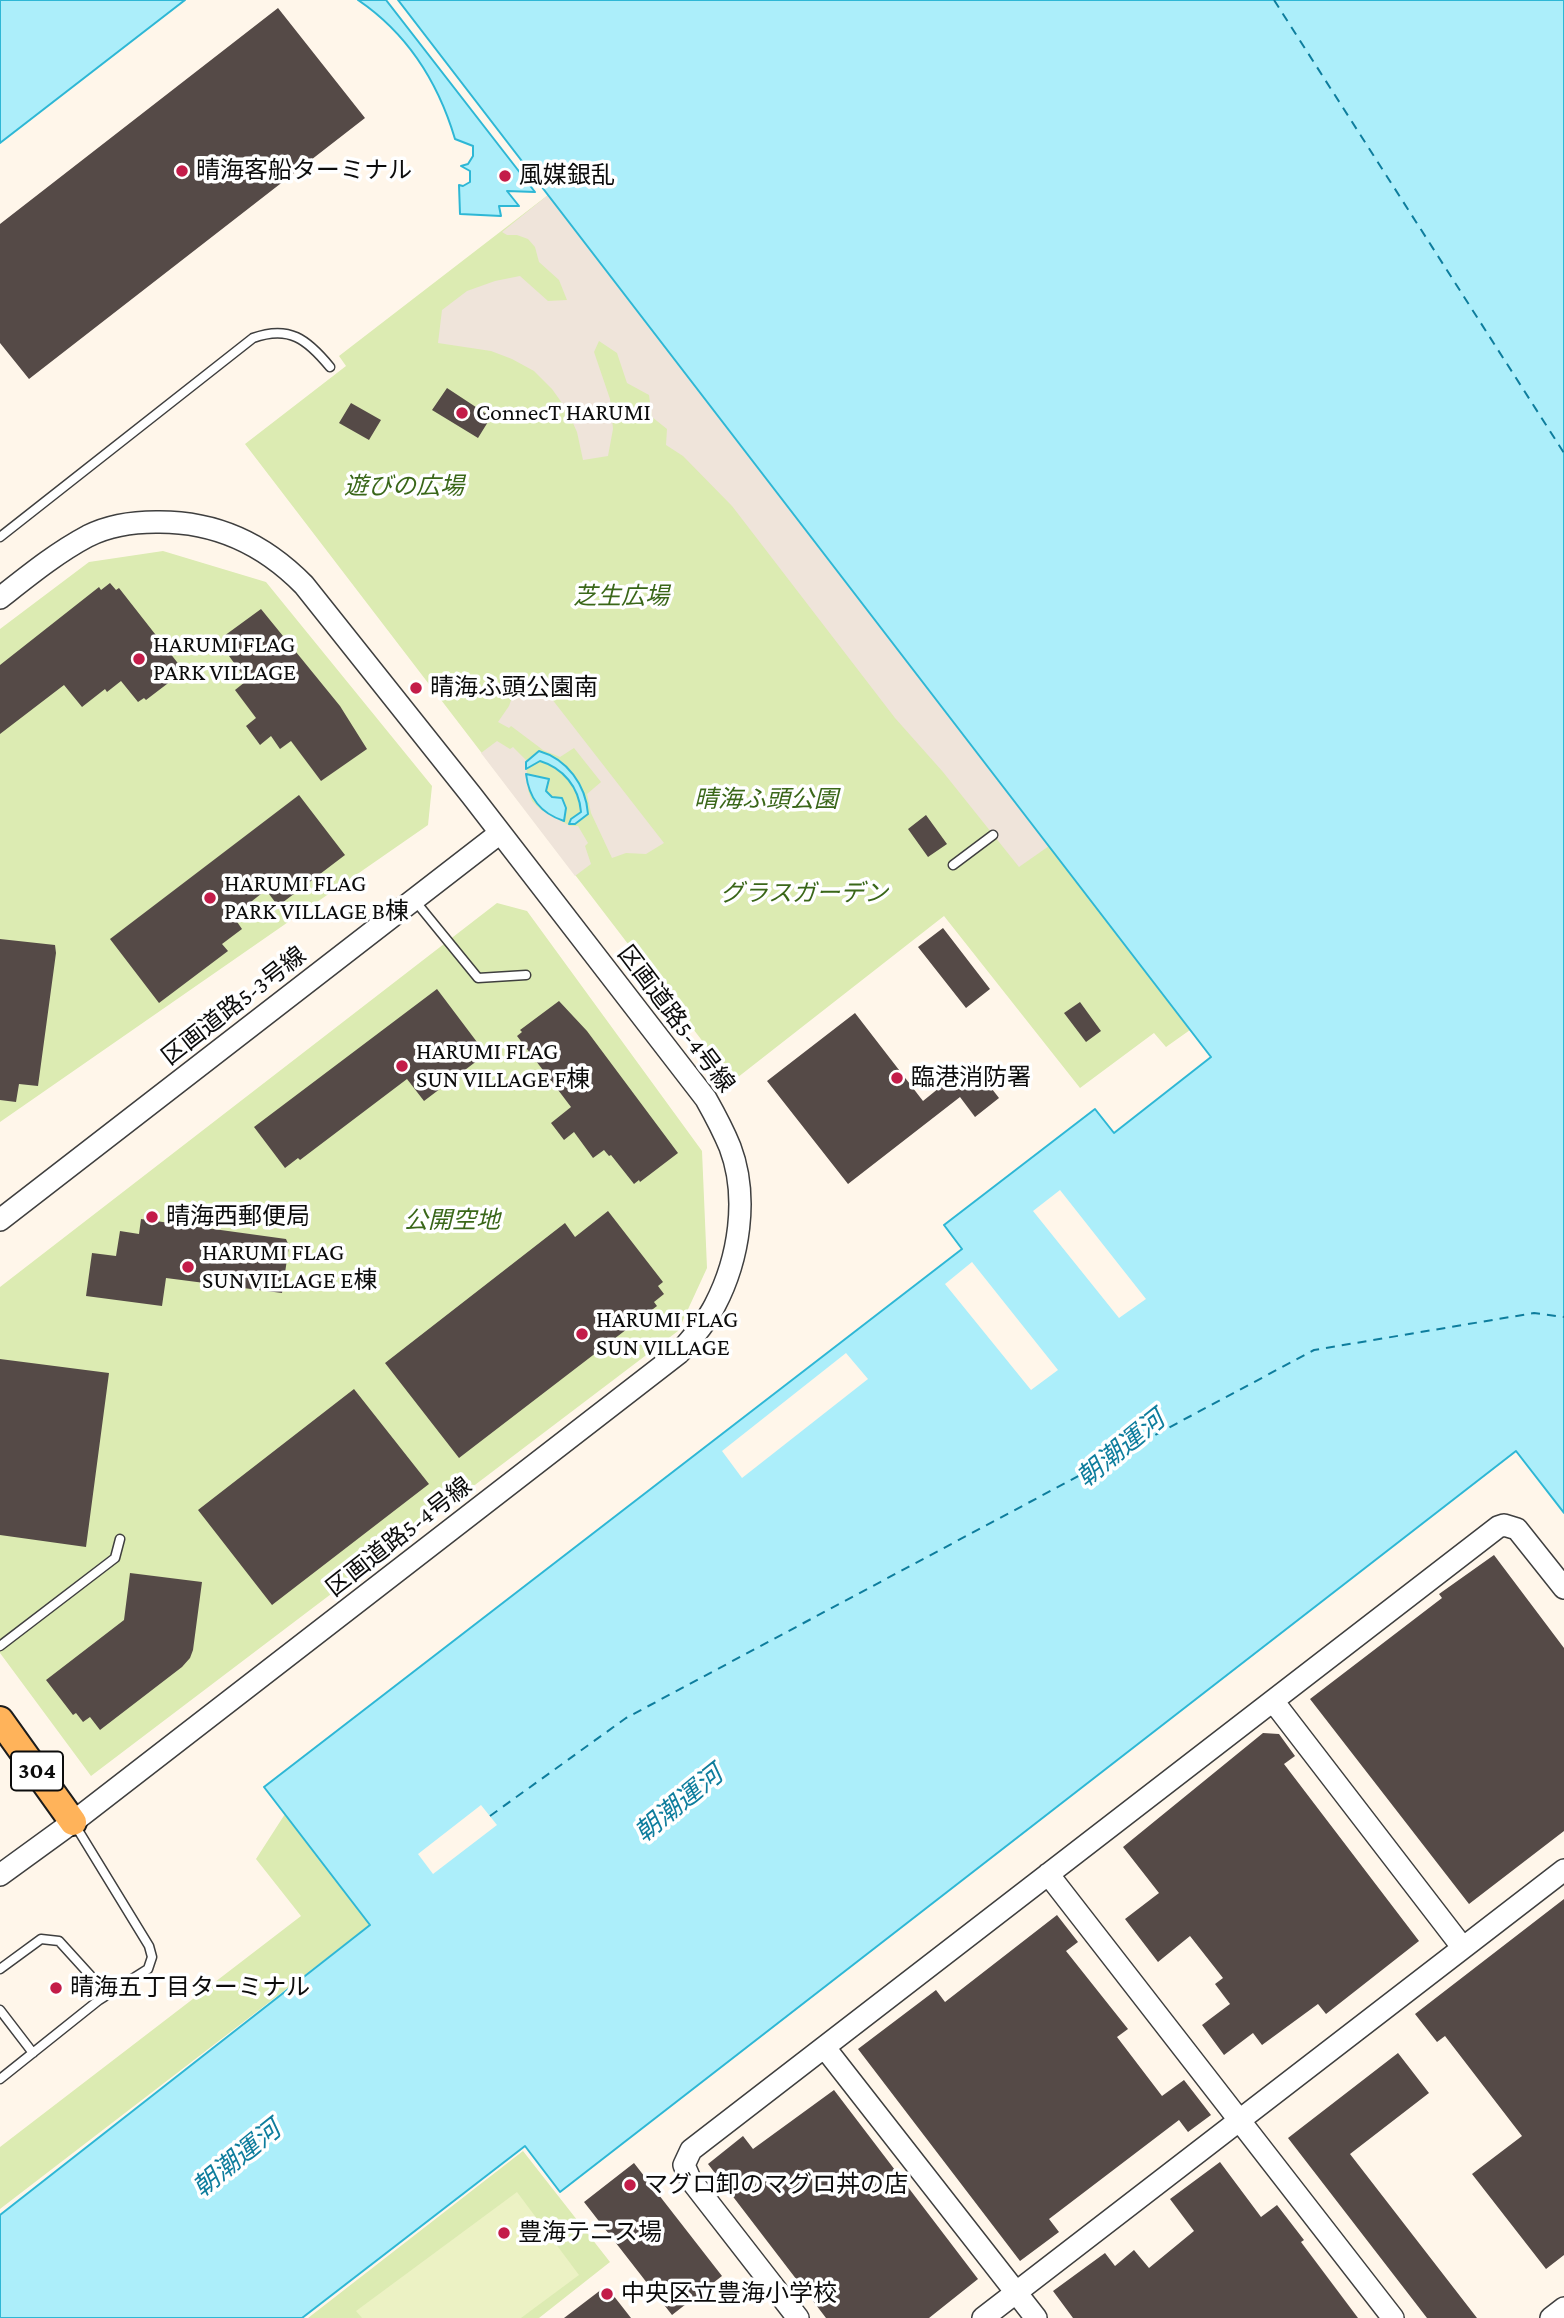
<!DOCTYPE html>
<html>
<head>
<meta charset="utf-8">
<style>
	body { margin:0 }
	canvas { display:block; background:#fff6ea }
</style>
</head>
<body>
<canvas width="1564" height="2318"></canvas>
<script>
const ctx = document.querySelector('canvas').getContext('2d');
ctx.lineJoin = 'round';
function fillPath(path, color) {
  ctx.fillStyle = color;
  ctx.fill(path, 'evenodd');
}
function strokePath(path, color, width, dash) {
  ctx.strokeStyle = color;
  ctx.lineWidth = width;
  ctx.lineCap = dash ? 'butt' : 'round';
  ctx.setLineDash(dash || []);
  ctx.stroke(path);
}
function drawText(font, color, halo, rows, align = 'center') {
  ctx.font = font + ' "Crimson Pro","Noto Sans JP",serif';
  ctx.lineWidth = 7;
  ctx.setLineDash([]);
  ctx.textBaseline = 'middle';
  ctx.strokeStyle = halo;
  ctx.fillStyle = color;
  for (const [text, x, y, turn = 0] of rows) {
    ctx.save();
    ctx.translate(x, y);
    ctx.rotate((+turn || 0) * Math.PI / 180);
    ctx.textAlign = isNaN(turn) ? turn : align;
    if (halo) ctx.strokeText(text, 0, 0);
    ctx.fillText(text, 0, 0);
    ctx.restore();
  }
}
fillPath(new Path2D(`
	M548,195L1190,1030L1166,1047L1154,1033L1080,1088L944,916L733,1081L245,444L346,366L339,356Z
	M163,551L266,582L432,786L428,825L0,1122V629L89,562Z
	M497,903L527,911L702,1151L707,1268L678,1331L91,1776L0,1653V1287Z
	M285,1814L371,1924L0,2209V2147L301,1916L256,1859Z
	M523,2151L610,2262L539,2318H308Z`), '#dcebb2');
fillPath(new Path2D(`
	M517,2192L579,2275L521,2318H362L356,2311Z`), '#ecf2c4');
fillPath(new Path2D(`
	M548,195L1049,846L1019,867L943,772L895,718L732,506L683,456L666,445L667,429L652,417L649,395L627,383L617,353L599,341L594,352L610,399L613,429L608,456L583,460L577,432L567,410L552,389L534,371L512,359L491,351L438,343L442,310L467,291L495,281L520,276L548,301L567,300L559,280L539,262L535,247L528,239L517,235H507L502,232Z
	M534,676L664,843L646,854L626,853L612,858L591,813L587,794L601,782L574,748L560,757L543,750L511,726L509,728L498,722L509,706L515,689Z
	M497,741L510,749L513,747L526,760L528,790L532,801L540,809L570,826H578L588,843L585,846L591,864L575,876L481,753Z`), '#efe4da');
const water = new Path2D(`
	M0,0H185L0,143Z
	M358,0H386L535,192L507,191L519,206H499L501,216L460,214L459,185L463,186L470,182V171L461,166L468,164L473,156V146L455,139C438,82 408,34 358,0Z
	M398,0H1564V1513L1516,1451L560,2192L525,2146L302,2318H0V2215L370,1925L264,1787L962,1249L944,1225L1095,1109L1114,1133L1211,1057Z
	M539,751C567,759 586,785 588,814L575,824H569L571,819L581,812C579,787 563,768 540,761L526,769V762Z
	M526,774L549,779L546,791L552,797L562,798L566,808L564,821C540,813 529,798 526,774Z`);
fillPath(water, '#aceefa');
strokePath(water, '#2eb7d5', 2);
fillPath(new Path2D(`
	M1060,1190L1146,1299L1119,1318L1033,1211Z
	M972,1262L1058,1370L1031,1390L945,1284Z
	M846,1353L868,1379L742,1478L722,1451Z
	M481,1805L497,1825L433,1874L418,1854Z`), '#fff6ea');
strokePath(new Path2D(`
	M1274,0L1564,453
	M490,1816L626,1718L1314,1350L1534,1313L1564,1317`), '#0e7d9d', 2, [9, 7]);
fillPath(new Path2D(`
	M278,8L365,118L29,379L0,343V224Z
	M447,388L491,417L478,438L432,410Z
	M351,403L381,420L369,440L339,423Z
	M110,583L116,590L119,588L184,671L146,700L144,698L138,702L121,681L107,692L105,689L82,707L64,685L0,734V665L99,587L101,590Z
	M261,609L340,706L367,749L321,781L291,741L280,749L271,736L260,745L246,726L256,718L235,690L245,682L243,679L245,678L229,656L231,655L223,644L228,640L224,636Z
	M299,795L345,855L278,906L266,890L233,916L242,929L222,944L228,951L159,1003L110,939Z
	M926,815L947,844L928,857L908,829Z
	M943,928L990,989L966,1008L918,947Z
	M0,939L55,945L56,953L38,1086L19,1084L16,1102L0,1100Z
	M437,989L486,1054L424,1101L407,1079L300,1160L298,1158L285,1168L254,1127Z
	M559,1001L587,1031L678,1153L640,1182L639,1180L634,1184L611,1155L609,1156L604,1150L593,1158L574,1132L564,1140L551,1123L571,1107L517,1036L522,1032L520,1030Z
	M1080,1002L1101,1031L1086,1042L1064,1013Z
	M855,1013L923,1101L971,1062L999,1098L975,1117L960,1097L848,1184L767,1081Z
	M608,1211L663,1282L658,1286L664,1294L654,1302L657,1306L459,1458L385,1363L565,1223L575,1237Z
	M141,1219L286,1239L289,1246L282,1293L166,1278L162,1306L86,1296L92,1253L116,1256L120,1231L139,1234Z
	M0,1359L109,1373L86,1547L0,1535Z
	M354,1389L429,1484L272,1605L198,1510Z
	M1494,1555L1564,1648V1831L1469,1904L1310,1699L1442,1598L1439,1594Z
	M130,1573L202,1582L193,1650L190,1658L182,1667L100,1730L90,1717L83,1722L76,1713L73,1715L46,1680L124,1620Z
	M1263,1733L1279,1734L1295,1756L1284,1764L1419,1941L1326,2014L1318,2004L1262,2045L1253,2033L1224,2055L1202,2025L1230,2004L1215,1984L1223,1978L1190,1936L1158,1962L1125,1919L1159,1893L1123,1847Z
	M1564,1899V2255L1546,2269L1472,2174L1522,2136L1445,2036L1437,2042L1415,2014Z
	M1057,1915L1078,1942L1066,1951L1128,2029L1117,2037L1162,2096L1184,2080L1211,2115L1188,2132L1179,2120L1049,2219L1059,2232L1020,2261L858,2049L936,1990L945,2002Z
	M1398,2053L1429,2093L1350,2154L1477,2318H1427L1288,2138Z
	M834,2090L978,2279L929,2318H826L708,2164L743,2136L753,2149Z
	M1220,2162L1261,2217L1277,2205L1304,2240L1301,2242L1358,2318H1073L1053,2291L1105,2253L1115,2266L1134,2250L1149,2268L1194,2231L1170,2199Z
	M634,2163L722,2276L672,2315L584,2202Z
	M606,2286L631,2318H564Z`), '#554a47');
const service = new Path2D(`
	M0,537L253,338C289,325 307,339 330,367
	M953,865L993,835
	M416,902L478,978L526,975
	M0,1646L115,1558L120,1539
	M0,1969L41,1939L59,1941L99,1985L110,1988L120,1987
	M0,2010L33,2053
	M0,2079L99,2000L148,1969L152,1957L149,1946L75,1825`);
const tertiary = new Path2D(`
	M0,598C28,576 56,553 88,536C108,526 133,522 156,522C215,521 263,543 304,585L472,796L706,1099C715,1115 723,1130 730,1147C749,1197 739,1259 715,1305C706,1323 692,1338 679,1353L73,1822L0,1875
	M0,1220L500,833
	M1273,1701L1463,1948
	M1048,1874L1393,2318
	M825,2048L1036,2318
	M798,2318L690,2179L684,2165L691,2150L1498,1527L1504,1525L1517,1529L1564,1588
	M983,2318L1564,1870
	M1551,2318L1564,2308`);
const primary = new Path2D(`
	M0,1720L73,1822`);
strokePath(service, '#3f3f3f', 11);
strokePath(tertiary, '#3f3f3f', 24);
strokePath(primary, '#1d1d1d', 30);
strokePath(service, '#fff', 8);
strokePath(tertiary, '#fff', 21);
strokePath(primary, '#ffb35a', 26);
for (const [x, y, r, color] of [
	[182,171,7,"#c31c49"],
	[505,176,7,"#c31c49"],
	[462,413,7,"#c31c49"],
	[139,659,7,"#c31c49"],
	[416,688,7,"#c31c49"],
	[210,898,7,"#c31c49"],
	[402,1066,7,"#c31c49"],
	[897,1078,7,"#c31c49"],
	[152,1217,7,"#c31c49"],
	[188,1267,7,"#c31c49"],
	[582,1334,7,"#c31c49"],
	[56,1988,7,"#c31c49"],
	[630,2185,7,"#c31c49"],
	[504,2233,7,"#c31c49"],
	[607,2294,7,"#c31c49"]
]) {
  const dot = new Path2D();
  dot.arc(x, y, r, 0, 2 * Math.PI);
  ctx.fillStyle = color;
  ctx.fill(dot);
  strokePath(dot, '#fff', 2.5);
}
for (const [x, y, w] of [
	[37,1771,52]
]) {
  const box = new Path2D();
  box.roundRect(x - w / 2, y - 19.5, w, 39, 5);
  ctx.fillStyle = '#fff';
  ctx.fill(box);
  strokePath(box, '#0c0c0c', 2);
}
drawText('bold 23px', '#0c0c0c', null, [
	["304",37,1771]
]);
drawText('24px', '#0c0c0c', '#fff', [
	["晴海客船ターミナル",196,171],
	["風媒銀乱",519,176],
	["ConnecT HARUMI",476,413],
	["HARUMI FLAG",153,645],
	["PARK VILLAGE",153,673],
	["晴海ふ頭公園南",430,688],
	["HARUMI FLAG",224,884],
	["PARK VILLAGE B棟",224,912],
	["HARUMI FLAG",416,1052],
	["SUN VILLAGE F棟",416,1080],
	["臨港消防署",911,1078],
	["晴海西郵便局",166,1217],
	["HARUMI FLAG",202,1253],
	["SUN VILLAGE E棟",202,1281],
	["HARUMI FLAG",596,1320],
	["SUN VILLAGE",596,1348],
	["晴海五丁目ターミナル",70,1988],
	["マグロ卸のマグロ丼の店",644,2185],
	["豊海テニス場",518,2233],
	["中央区立豊海小学校",621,2294]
], 'left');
drawText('italic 24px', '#3a6719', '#fff', [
	["遊びの広場",404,487],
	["芝生広場",621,597],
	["晴海ふ頭公園",766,800],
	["グラスガーデン",804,894],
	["公開空地",452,1221]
]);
drawText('24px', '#0c0c0c', '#fff', [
	["区画道路5-3号線",234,1006,-38],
	["区画道路5-4号線",676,1019,53],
	["区画道路5-4号線",399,1537,-38]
]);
drawText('italic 26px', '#0e7d9d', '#fff', [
	["朝潮運河",1121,1449,-39],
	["朝潮運河",679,1804,-39],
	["朝潮運河",237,2159,-39]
]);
</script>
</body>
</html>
